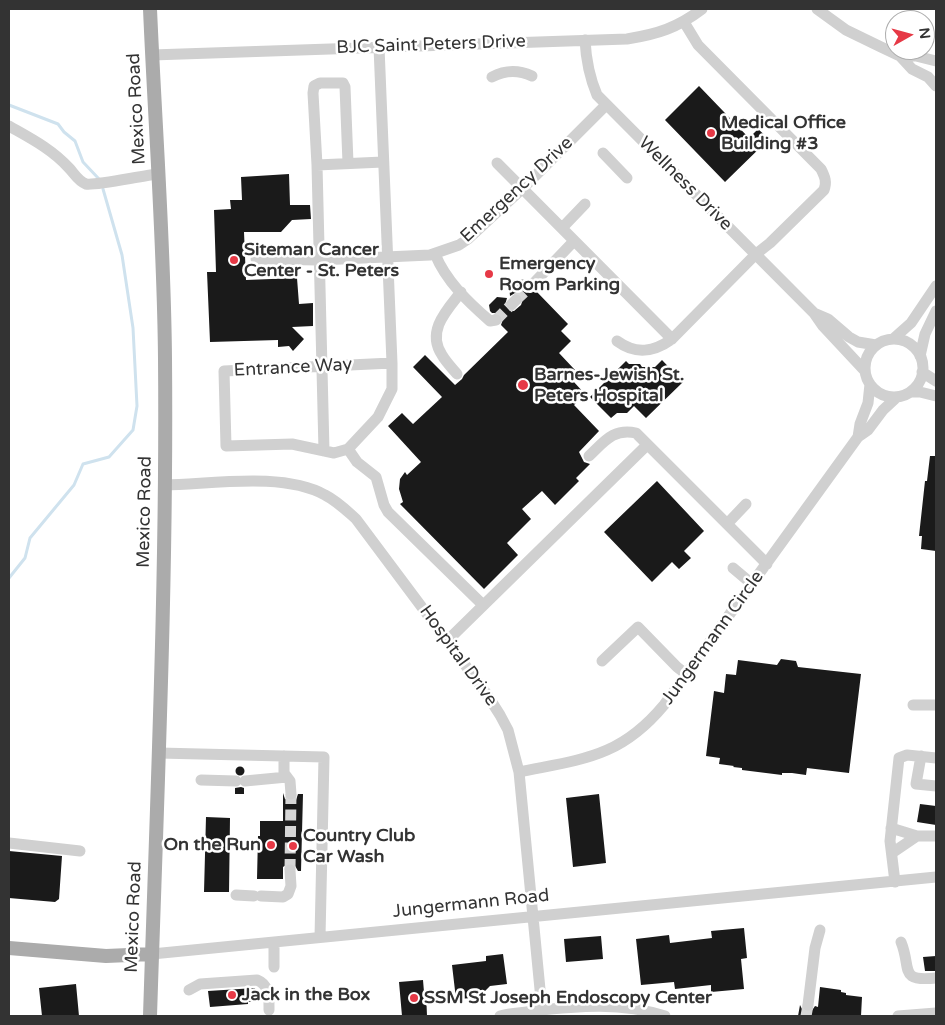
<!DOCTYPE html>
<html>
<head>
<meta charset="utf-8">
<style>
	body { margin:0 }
	#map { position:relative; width:945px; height:1025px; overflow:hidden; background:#fff; font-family:"Varela Round",sans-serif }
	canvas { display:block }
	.frame { position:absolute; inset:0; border:10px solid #333; pointer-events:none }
	.north { position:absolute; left:885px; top:10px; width:50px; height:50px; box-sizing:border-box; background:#fff; border:1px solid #adadad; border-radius:50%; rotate:83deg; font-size:14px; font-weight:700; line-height:20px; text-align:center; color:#333 }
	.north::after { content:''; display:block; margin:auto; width:18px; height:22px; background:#e63946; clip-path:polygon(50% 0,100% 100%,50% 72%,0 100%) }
</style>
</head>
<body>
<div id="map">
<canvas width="945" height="1025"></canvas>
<div class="frame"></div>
<div class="north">N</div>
</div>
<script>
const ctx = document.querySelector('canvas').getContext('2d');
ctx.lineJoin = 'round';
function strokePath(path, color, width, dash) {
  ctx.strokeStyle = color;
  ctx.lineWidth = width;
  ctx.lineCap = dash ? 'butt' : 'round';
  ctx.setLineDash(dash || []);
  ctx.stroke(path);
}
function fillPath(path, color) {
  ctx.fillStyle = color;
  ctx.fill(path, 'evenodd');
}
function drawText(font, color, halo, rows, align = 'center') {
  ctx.font = font + ' "Varela Round",sans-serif';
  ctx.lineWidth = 5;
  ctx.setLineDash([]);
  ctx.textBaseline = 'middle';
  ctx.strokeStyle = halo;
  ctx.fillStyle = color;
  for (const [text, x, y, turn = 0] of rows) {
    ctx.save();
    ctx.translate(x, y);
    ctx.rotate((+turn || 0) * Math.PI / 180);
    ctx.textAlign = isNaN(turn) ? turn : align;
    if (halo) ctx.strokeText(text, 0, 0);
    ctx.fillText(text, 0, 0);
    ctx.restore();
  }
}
strokePath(new Path2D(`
	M9,105L58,124L64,132L75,141L83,162L99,179
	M9,578L25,558L30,538L74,485L83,464L109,457L133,430L137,406L133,328L122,255L103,189`), '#cfe2ee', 3);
fillPath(new Path2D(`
	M699,86L749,138L758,129L769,139L725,182L665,120Z
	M289,174L290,205H310L311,219L292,220L281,232H244L246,280L297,278L299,304L313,303V326L292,327L304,339L293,351L289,346L278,347V340L210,342L207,272H216L214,210L231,209L230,200H242L241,177Z
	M515,279L525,280L524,285L526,291L530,293L536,291L568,324L561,331L571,341L559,353L575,370L571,374L575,379L573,381L585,394L574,405L599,431L579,452L584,462L590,464L576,478L579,481L555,505L542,491L522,509L531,519L507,543L518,555L484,589L400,504L403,502L399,489L400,479L405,472L407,475L421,462L388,426L402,413L413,424L442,397L413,367L425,355L455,385L462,379L464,375L508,332L501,325L503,319L502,316L498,313H492L490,311L489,305L497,297L507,298L505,305L510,311H514L521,305L523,299L521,294L515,293L510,296L509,285Z
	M662,360L683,382L646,418L634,406L627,413H617L611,418L590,397L626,361L629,364H640L642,367H655Z
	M930,456H936V551L921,549L922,536H919L925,481H927Z
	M657,481L704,531L684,551L691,558L679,569L672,562L652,582L604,532Z
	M781,659L796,661L798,667L861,674L849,773L807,768L806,775L792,773H782V775L742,770V768L733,767L734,766L719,764L720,758L706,756L714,691L724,693L726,674L736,675L738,660L777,665Z
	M235.5 771a4.5 4.5 0 1 1 9 0a4.5 4.5 0 1 1-9 0Z
	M241,787L244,788V794H235V788Z
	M283,793L285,799L291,801L296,800L298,794H303L301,871H298L294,864L289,863L283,867V879H257L258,836H260V821H283Z
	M599,794L606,863L573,867L566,798Z
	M920,804L936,806V825L917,822Z
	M206,817L230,818L229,892H204Z
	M9,851L62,856L59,899L55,902L9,898Z
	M744,928L747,958L741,959L744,989L711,992V985L675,989L674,982L641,985L636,939L669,935L670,943L712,938L711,931Z
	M601,936L603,959L566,962L564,939Z
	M503,954L507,984L490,986L485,991L473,993L474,998L456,999L452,965L486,961V956Z
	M936,956V971H925L923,957Z
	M423,980L424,992L426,991L427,1016H402L399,982Z
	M76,984L79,1016H42L39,988Z
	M820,987L841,990V992L846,993V995L862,997L861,1016H798L800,1005L803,1011L807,1012H811L815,1006L818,1007Z
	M255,988L257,1001L248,1002V1004L210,1007L208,991Z`), '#1a1a1a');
strokePath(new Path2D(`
	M516,300L531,286
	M496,320L512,304
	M290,870L291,794
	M806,1016L808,1005`), '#d6d6d6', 11, [11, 5.5]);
strokePath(new Path2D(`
	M817,9L846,30L881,47L900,56H916L936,61
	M585,40C586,60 589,76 597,95L814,313L823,326L865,371
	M379,47L392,363V389L378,417L348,449L334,453L292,444L226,446L224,371L392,363
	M152,55L627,39C658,34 677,28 702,9
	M900,56L912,69L928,77L936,86
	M492,77C505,70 519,70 532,76
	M9,126C30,138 52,149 69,168C74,173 78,181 86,184C96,186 144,175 159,174
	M603,153L627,178
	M497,163L672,339
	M317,165L313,93L314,86L320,83H343L345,87L348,163
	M562,228L585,204
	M435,254C446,281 468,302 490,321L496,320
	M256,259L319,260L430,255L459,245L468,239L523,188L606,105
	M531,286L574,241
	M512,304L516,300
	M814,313L828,319L849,337L858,342L876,345
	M893,339L911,323L936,286
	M865 368a29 29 0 1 1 58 0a29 29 0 1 1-58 0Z
	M617,341C636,355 654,352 672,339L756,254L770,243L824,190C827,182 825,177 821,169L698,45L684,22
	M920,356L925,334L936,311
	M922,372L936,381
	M457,374C452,368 446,362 442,355C426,331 447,310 461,292
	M911,392H920L936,396
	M858,437L860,424L868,403L870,384
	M348,449L357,462L376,477L384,505L388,512L483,605
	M324,451L317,165L383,162
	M589,456C604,442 613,428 636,433L767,564
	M165,485C213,484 283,472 325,495C337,501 346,510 356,519L486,693L500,715L508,730L519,772L542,1010
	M727,524L746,504
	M733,568L752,584
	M447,641L647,445
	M602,661L638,627L677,667L686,674
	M913,705H936
	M159,753L324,757L320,937
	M284,756V773L290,781L291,794
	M921,756L916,784L936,786
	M519,772C582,759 620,758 664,705L858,437L868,430L883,410L897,397
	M201,780L236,781
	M245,781L287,777
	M891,828L917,836
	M9,843L80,851
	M892,853L917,836H936
	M895,882L890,841L899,758L907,755L936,758
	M236,895L254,896
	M261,896L283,897L288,894L291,886L290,870
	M274,942V967
	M901,942C912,969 898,982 936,978
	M152,954L936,877
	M189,990L200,984L257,980C270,985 269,998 269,1010
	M808,1005L815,948L820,930
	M500,1016C511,1013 523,1013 534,1011C578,1006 622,1002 665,1016
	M898,1016L936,1013`), '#d0d0d0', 11);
strokePath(new Path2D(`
	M9,948L106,956L152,954
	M150,1016C157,797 167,577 165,358C164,241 155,125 150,9`), '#ababab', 14);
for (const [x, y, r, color] of [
	[711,133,5,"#e63946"],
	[234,260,5,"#e63946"],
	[489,274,5,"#e63946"],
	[523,385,6,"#e63946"],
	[271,845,5,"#e63946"],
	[293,846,5,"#e63946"],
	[232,995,5,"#e63946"],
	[414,998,5,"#e63946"]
]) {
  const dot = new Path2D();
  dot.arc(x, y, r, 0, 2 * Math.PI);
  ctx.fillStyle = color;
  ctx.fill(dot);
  strokePath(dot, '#fff', 2);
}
drawText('18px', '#333', '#fff', [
	["BJC Saint Peters Drive",431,45,-2],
	["Mexico Road",137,109,-93],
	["Wellness Drive",685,184,45],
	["Emergency Drive",517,190,-43],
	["Entrance Way",293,368,-3],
	["Mexico Road",145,512,-89],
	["Jungermann Circle",713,638,-54],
	["Hospital Drive",458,656,54],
	["Jungermann Road",471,904,-6],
	["Mexico Road",134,917,-88]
]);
drawText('bold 18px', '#333', '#fff', [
	["Medical Office",721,123],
	["Building #3",721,144],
	["Siteman Cancer",244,250],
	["Center - St. Peters",244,271],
	["Emergency",499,264],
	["Room Parking",499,285],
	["Barnes-Jewish St.",534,375],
	["Peters Hospital",534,396],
	["Country Club",303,836],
	["Car Wash",303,857],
	["On the Run",261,845,"right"],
	["Jack in the Box",242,995],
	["SSM St Joseph Endoscopy Center",424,998]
], 'left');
</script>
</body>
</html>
